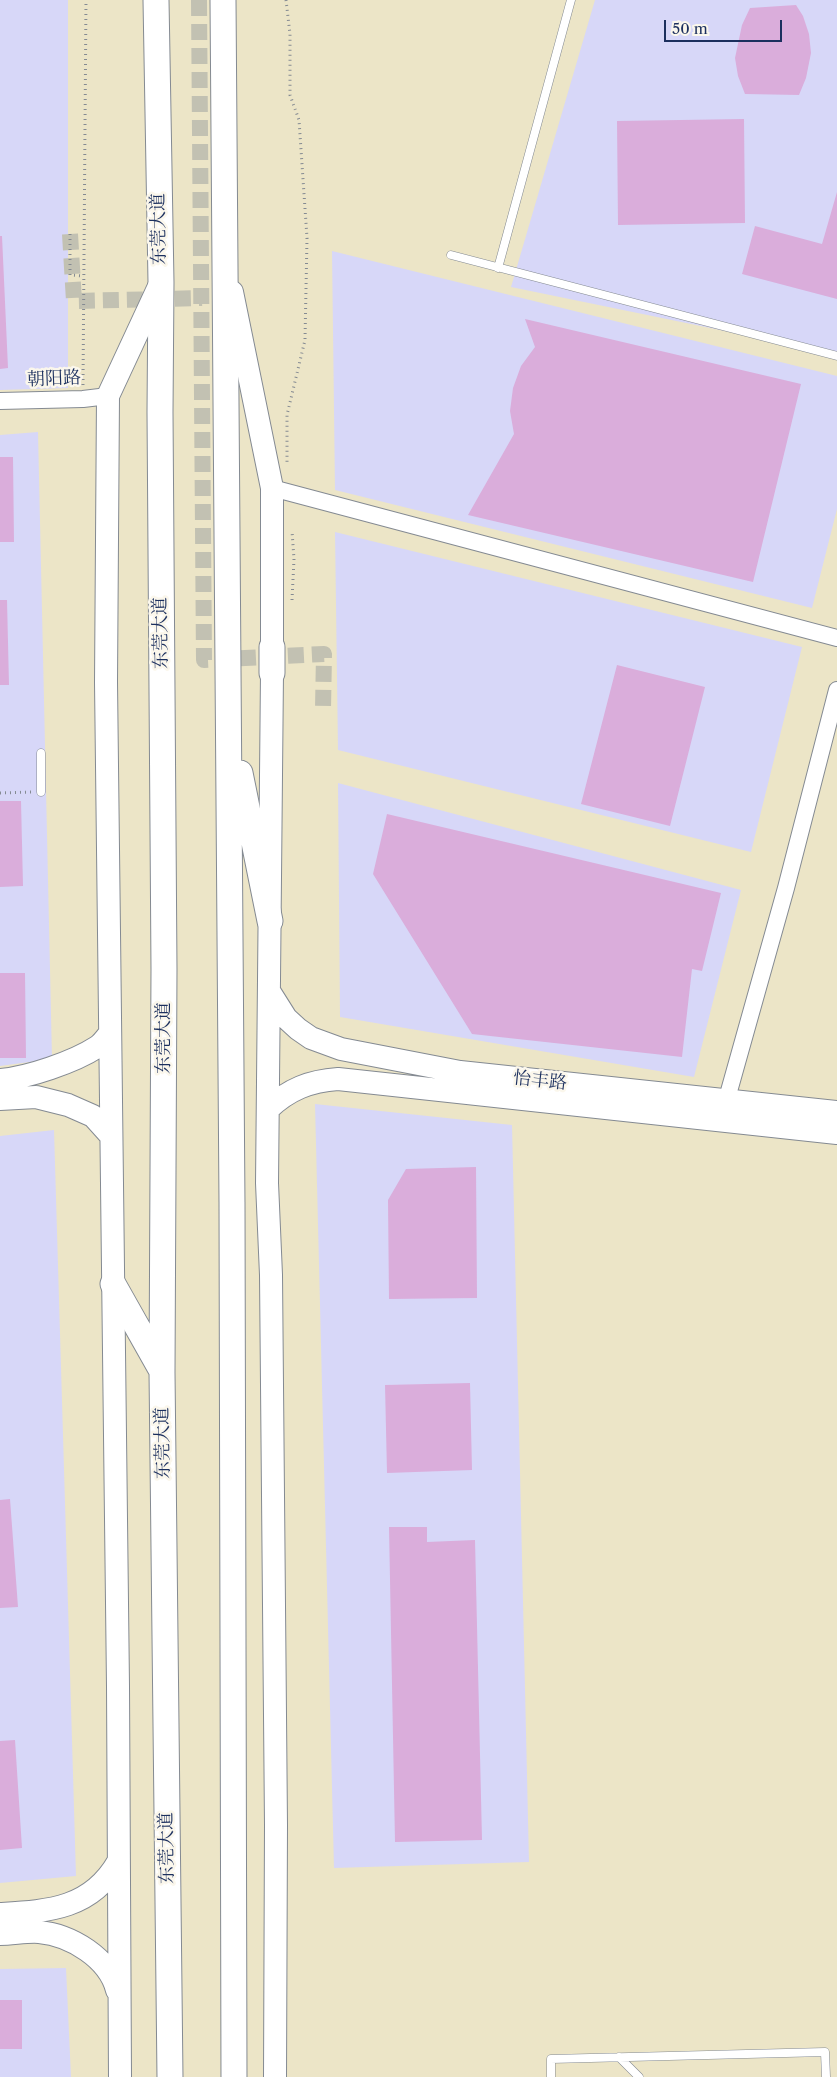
<!DOCTYPE html>
<html>
<head>
<meta charset="utf-8">
<style>
	body { margin:0 }
	#map { position:relative; width:837px; height:2077px; overflow:hidden; background:#ece5c7; font-family:"Libre Caslon Text",serif }
	canvas { display:block }
	.scale { position:absolute; left:664px; top:20px; width:118px; height:22px; box-sizing:border-box; border:2px solid #1b2f5e; border-top:0; padding-left:6px; font-size:15px; line-height:18px; white-space:nowrap; color:#1b2f5e; -webkit-text-stroke:4px #fbf7ec; paint-order:stroke }
</style>
</head>
<body>
<div id="map">
<canvas width="837" height="2077"></canvas>
<div class="scale">50 m</div>
</div>
<script>
const ctx = document.querySelector('canvas').getContext('2d');
ctx.lineJoin = 'round';
function fillPath(path, color) {
  ctx.fillStyle = color;
  ctx.fill(path, 'evenodd');
}
function strokePath(path, color, width, dash) {
  ctx.strokeStyle = color;
  ctx.lineWidth = width;
  ctx.lineCap = dash ? 'butt' : 'round';
  ctx.setLineDash(dash || []);
  ctx.stroke(path);
}
function drawText(font, color, halo, rows, align = 'center') {
  ctx.font = font + ' "Libre Caslon Text","Noto Serif SC",serif';
  ctx.lineWidth = 5;
  ctx.setLineDash([]);
  ctx.textBaseline = 'middle';
  ctx.strokeStyle = halo;
  ctx.fillStyle = color;
  for (const [text, x, y, turn = 0] of rows) {
    ctx.save();
    ctx.translate(x, y);
    ctx.rotate((+turn || 0) * Math.PI / 180);
    ctx.textAlign = isNaN(turn) ? turn : align;
    if (halo) ctx.strokeText(text, 0, 0);
    ctx.fillText(text, 0, 0);
    ctx.restore();
  }
}
fillPath(new Path2D(`
	M0,0H68V388L0,390Z
	M595,0H837V354L511,287Z
	M332,251L837,376V509L812,608L335,490Z
	M38,432L52,1059L0,1066V435Z
	M335,532L802,647L751,852L338,750Z
	M338,783L741,890L694,1077L340,1017Z
	M315,1104L512,1125L529,1862L334,1868Z
	M54,1130L76,1876L0,1883V1136Z
	M66,1968L71,2077H0V1969Z`), '#d7d7f8');
fillPath(new Path2D(`
	M796,5L803,16L809,34L811,53L806,78L799,95L745,94L738,76L735,58L742,25L750,8Z
	M744,119L745,223L618,225L617,121Z
	M837,192V299L742,274L755,226L822,244Z
	M0,236H2L8,368L0,369Z
	M525,319L801,384L753,582L468,515L514,434L510,411L513,388L521,366L535,347Z
	M0,457H13L14,542H0Z
	M0,600H7L9,685H0Z
	M617,665L705,687L670,826L581,804Z
	M0,801H21L23,886L0,887Z
	M387,814L721,893L702,971L692,969L682,1057L472,1034L373,874Z
	M0,973H25L26,1058H0Z
	M476,1167L477,1298L389,1299L388,1200L406,1169Z
	M470,1383L472,1470L387,1473L385,1385Z
	M10,1499L18,1607L0,1608V1500Z
	M389,1527H427V1542L475,1540L482,1840L395,1842Z
	M15,1740L22,1848L0,1850V1741Z
	M0,2000H22V2049H0Z`), '#daaddb');
strokePath(new Path2D(`
	M199,0L204,660L324,654L323,709
	M70,234L74,301L202,298`), '#c2c1b2', 16, [16, 8]);
const lane = new Path2D(`
	M451,255L837,356
	M498,268L571,0
	M41,792V753
	M619,2057L639,2077
	M551,2077V2059L825,2052L826,2077`);
const street = new Path2D(`
	M0,401L83,399L108,396
	M272,488L837,638
	M724,1109L786,888L837,690`);
const secondary = new Path2D(`
	M232,292L272,488V647
	M272,673L267,1183L271,1275L276,1825L275,2077
	M269,991L286,1018L298,1029L311,1038L341,1049L460,1072L837,1112
	M0,1080C27,1078 74,1062 97,1047C102,1044 106,1038 110,1033
	M0,1099L36,1097L68,1105L93,1116L111,1136
	M268,1109C289,1089 310,1081 338,1079L837,1133
	M0,1914C49,1911 91,1909 118,1862
	M0,1934C13,1934 27,1931 39,1932C71,1935 109,1958 117,1990
	M120,2077L118,1686L106,682L108,396L161,282`);
const primary = new Path2D(`
	M156,0L161,282L160,412L164,969L162,1372L170,2077
	M223,0L232,1202L234,2077
	M272,647V673
	M240,773L270,921
	M113,1284L162,1371`);
strokePath(lane, '#848a92', 9);
strokePath(street, '#848a92', 18);
strokePath(secondary, '#848a92', 24);
strokePath(primary, '#848a92', 27);
strokePath(new Path2D(`
	M286,0L290,34V95L299,120L307,238L305,340L287,415V462
	M70,234V275L84,276
	M83,385L86,0
	M292,600L294,559L292,531
	M0,793L32,792`), '#848a92', 3, [1, 4]);
strokePath(lane, '#fff', 8);
strokePath(street, '#fff', 16);
strokePath(secondary, '#fff', 22);
strokePath(primary, '#fff', 25);
drawText('18px', '#1b2f5e', '#fbf7ec', [
	["东莞大道",159,229,-91],
	["朝阳路",54,379,-2],
	["东莞大道",161,633,-91],
	["东莞大道",164,1038,-90],
	["怡丰路",540,1081,6],
	["东莞大道",163,1443,-91],
	["东莞大道",167,1848,-91]
]);
</script>
</body>
</html>
